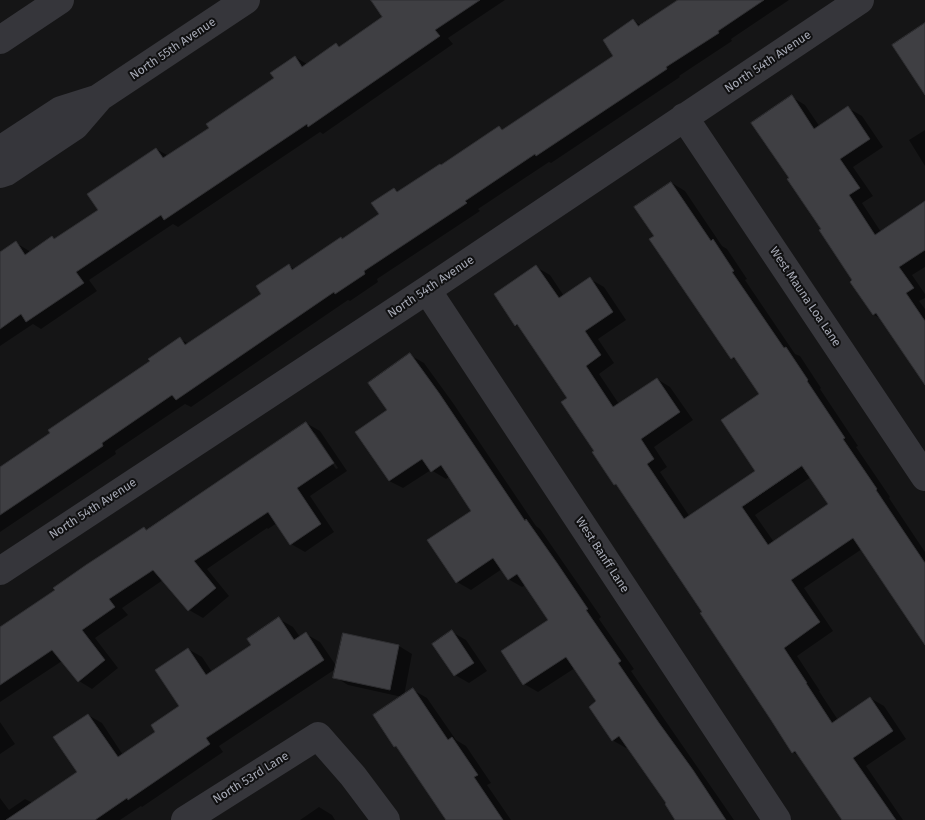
<!DOCTYPE html>
<html>
<head>
<meta charset="utf-8">
<style>
	body { margin:0 }
	canvas { display:block; background:#151516 }
</style>
</head>
<body>
<canvas width="925" height="820"></canvas>
<script>
const ctx = document.querySelector('canvas').getContext('2d');
ctx.lineJoin = 'round';
function fillPath(path, color) {
  ctx.fillStyle = color;
  ctx.fill(path, 'evenodd');
}
function strokePath(path, color, width, dash) {
  ctx.strokeStyle = color;
  ctx.lineWidth = width;
  ctx.lineCap = dash ? 'butt' : 'round';
  ctx.setLineDash(dash || []);
  ctx.stroke(path);
}
function drawText(font, color, halo, rows, align = 'center') {
  ctx.font = font + ' "Fira Sans",sans-serif';
  ctx.lineWidth = 4;
  ctx.setLineDash([]);
  ctx.textBaseline = 'middle';
  ctx.strokeStyle = halo;
  ctx.fillStyle = color;
  for (const [text, x, y, turn = 0] of rows) {
    ctx.save();
    ctx.translate(x, y);
    ctx.rotate((+turn || 0) * Math.PI / 180);
    ctx.textAlign = isNaN(turn) ? turn : align;
    if (halo) ctx.strokeText(text, 0, 0);
    ctx.fillText(text, 0, 0);
    ctx.restore();
  }
}
fillPath(new Path2D(`
	M383,0H505L448,38L453,44L323,134L320,132L178,227L173,224L89,280L97,291L41,329L33,324L0,346V253L16,243L31,252L52,238L56,240L99,210L156,149L169,156L210,128L276,79L295,57L307,64L336,44L341,47L384,18Z
	M680,0H789L731,39L732,41L679,76L680,77L551,163L549,162L478,209L480,211L377,279L378,282L350,301L348,300L191,407L185,404L115,451L116,454L0,532V469L151,362L180,339L189,344L263,295L289,266L295,269L381,214L394,189L400,192L442,166L499,127L504,130L615,56L634,21L642,26Z
	M792,97L805,105L820,127L848,108L862,116L883,147L853,167L873,196L862,203L881,232L925,215V267L912,275L925,294V298L919,301L925,309V383L882,319L874,315L852,282L854,281L823,229Z
	M925,130V166L909,140Z
	M672,183L685,191L722,246L727,249L747,279L745,280L795,354L800,356L821,388L820,389L858,446L856,447L890,497L889,498L925,552V642L862,549L804,588L833,631L797,656L820,691H819L838,720L870,698L884,706L906,739L866,766L903,820H843L800,756L792,752L704,612L619,487L615,484L594,453L596,451L569,398L522,328L516,325L536,267L550,275L564,296L590,279L604,287L626,320L598,339L614,363L599,374L619,404L657,379L670,387L693,420L654,447L667,467L660,472L690,517L757,471L761,395L739,362L732,358L655,236ZM811,477L829,505L774,542L755,515Z
	M410,355L424,363L453,403L536,526L540,529L601,617L599,619L634,669L631,671L734,820H677L668,803L628,747L626,748L612,740L598,702L575,668L538,692L524,684L550,620L526,585L522,587L508,579L502,569L471,590L457,582L473,511L450,476L446,479L431,470L403,488L389,481V410Z
	M306,423L320,431L347,471L310,496L334,532L305,552L291,544L277,523L268,529L267,528L207,569L229,596L203,618L189,610L163,580L122,608L128,615L95,638L118,668L92,689L79,681L62,661L0,702V629L144,529L147,530ZM312,433H315L338,468L336,469Z
	M279,619L293,627L300,637L306,634L320,642L337,667L399,646L412,654L404,696L413,690L427,698L456,740L466,746L491,783L487,785L511,820H451L399,748L395,746L402,697L348,685L335,677L337,668L219,746L223,752L142,807L141,806L120,820H0V798L9,810L25,799L33,803L78,772L88,715L102,723L123,755L157,732L181,706L188,649L202,657L212,672L252,645Z
	M452,632L466,640L487,671L469,683L455,675L434,644Z
	M0,722L15,744L0,754Z
	M319,807L332,815L335,820H300Z`), '#0007');
const building = new Path2D(`
	M371,0H480L435,30L440,36L308,127L307,124L164,220L161,215L76,272L84,283L26,322L21,314L0,329V252L16,241L25,255L52,236L54,239L98,210L87,194L156,148L163,158L209,128L206,124L274,78L270,73L295,56L302,67L336,43L339,47L382,17Z
	M678,0H764L718,31L719,33L666,67L667,69L536,156L535,154L465,201L467,203L364,271L365,274L335,294L334,292L176,400L172,395L102,443L103,446L0,515V467L50,433L48,430L150,361L148,359L180,337L185,345L261,294L256,286L289,264L292,270L341,237L342,239L379,214L371,203L394,188L397,192L440,164L441,165L499,126L502,130L613,56L603,40L633,19L638,26Z
	M925,23V95L892,45Z
	M792,95L814,129L848,106L870,139L840,159L860,188L849,195L875,235L925,201V250L899,267L914,288L906,293L925,321V385L876,313L873,315L850,282L852,280L819,230L821,229L787,179L789,178L751,123Z
	M671,182L711,241L713,239L734,271L732,272L784,348L786,347L808,380L807,381L845,438L843,439L877,489L876,490L925,563V645L853,538L791,580L820,622L784,648L807,683H806L832,723L870,697L893,731L853,758L896,820H842L795,751L792,753L771,720L700,613L702,612L616,484L614,485L592,452L594,451L561,402L567,398L517,324L515,326L494,294L536,265L559,298L590,277L613,312L585,331L601,355L586,366L613,407L657,378L680,412L641,439L654,459L647,464L684,519L755,471L721,420L759,394L734,357L731,359L649,239L654,236L634,207ZM802,466L828,504L768,545L742,507Z
	M410,353L439,393L525,521L526,519L557,563L588,609L586,610L621,661L618,663L659,723L693,770L726,820H675L665,804L666,803L619,736L612,741L589,707L596,701L566,657L523,685L501,651L548,620L517,574L508,580L493,558L456,583L427,540L471,511L441,465L431,472L422,459L389,481L355,432L387,410L368,383Z
	M306,422L334,463L297,488L321,524L290,545L268,512L194,561L216,588L188,611L153,570L109,599L115,607L82,630L105,660L78,682L52,650L0,685V627L55,590L53,588L86,565L144,527L146,530Z
	M279,617L294,640L306,632L324,660L206,738L210,744L128,800L127,798L95,820H6L77,772L53,737L88,714L118,757L155,732L151,725L179,706L155,670L188,648L206,675L251,645L247,639Z
	M452,630L474,663L454,676L432,644Z
	M343,633L399,645L390,690L333,678Z
	M413,688L448,740L452,737L478,775L474,777L503,820H446L396,746L394,747L373,715Z`);
fillPath(building, '#3f3f43');
strokePath(building, '#2f2f32', 1);
strokePath(new Path2D(`
	M0,40L60,0
	M684,117L925,477
	M0,150L61,110L99,98
	M0,174L6,172L75,126L100,97L246,0
	M427,290L777,820
	M0,571L427,290L860,0
	M185,820L318,736L353,776L386,820`), '#36363b', 28);
drawText('12px', '#a7aab6', '#101011', [
	["North 55th Avenue",173,49,-34],
	["North 54th Avenue",768,62,-34],
	["North 54th Avenue",431,287,-34],
	["West Mauna Loa Lane",805,297,56],
	["North 54th Avenue",93,509,-33],
	["West Banff Lane",602,555,57],
	["North 53rd Lane",251,778,-32]
]);
</script>
</body>
</html>
